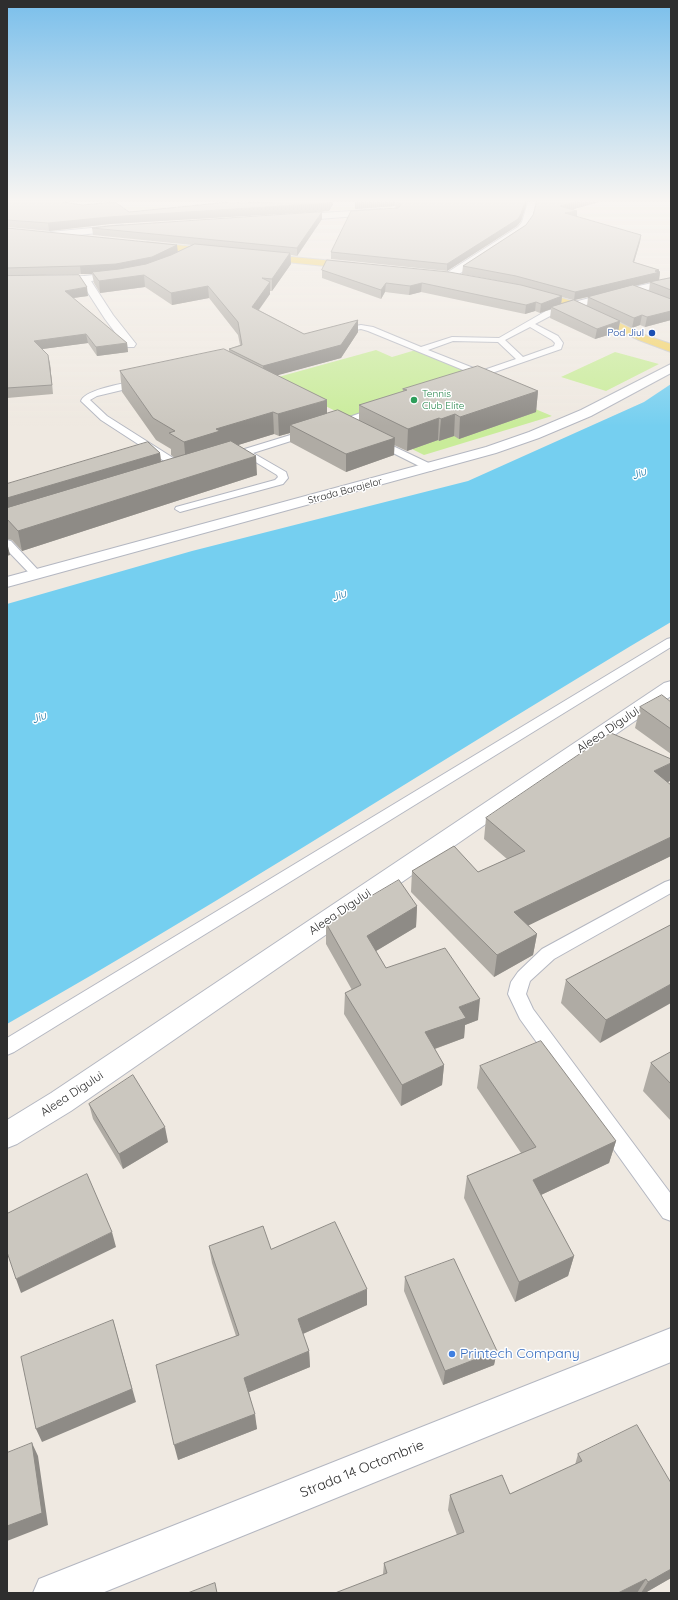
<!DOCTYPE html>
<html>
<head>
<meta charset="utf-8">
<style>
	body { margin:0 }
	#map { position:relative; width:678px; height:1600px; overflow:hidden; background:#efe9e1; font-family:Quicksand,sans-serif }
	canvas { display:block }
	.frame { position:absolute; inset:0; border:8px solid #2e2e2e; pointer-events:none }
</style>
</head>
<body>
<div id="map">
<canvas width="678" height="1600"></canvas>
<div class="frame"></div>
</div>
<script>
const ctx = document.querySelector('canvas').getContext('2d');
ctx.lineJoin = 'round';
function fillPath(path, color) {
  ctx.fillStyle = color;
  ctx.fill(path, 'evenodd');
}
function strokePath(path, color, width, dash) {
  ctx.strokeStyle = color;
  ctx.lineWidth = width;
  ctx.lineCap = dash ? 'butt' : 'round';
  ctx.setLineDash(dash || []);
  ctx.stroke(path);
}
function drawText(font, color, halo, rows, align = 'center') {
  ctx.font = font + ' Quicksand,sans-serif';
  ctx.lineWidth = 3;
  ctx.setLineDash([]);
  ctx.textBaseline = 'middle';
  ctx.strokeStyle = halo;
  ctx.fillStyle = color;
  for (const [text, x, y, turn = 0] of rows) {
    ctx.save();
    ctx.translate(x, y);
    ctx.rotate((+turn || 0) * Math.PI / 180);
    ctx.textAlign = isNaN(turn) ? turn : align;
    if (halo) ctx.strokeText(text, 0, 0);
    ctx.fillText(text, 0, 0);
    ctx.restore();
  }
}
fillPath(new Path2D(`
	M419,349L493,380L478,385L552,416L424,455L271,379L376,350L392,357Z
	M615,352L659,364L606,391L561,377Z`), '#c9ec9a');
fillPath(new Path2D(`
	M671,384V622C449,754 232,896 7,1024V604L192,551L468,481L644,402Z`), '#75cff0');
const service = new Path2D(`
	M569,305L573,307L572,309L552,315L535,324L558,336L563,343L561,349L489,374L490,376L489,378C485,379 484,377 481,377C477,377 475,380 470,379L469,377L473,374L368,331L361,329L338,333L334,331L338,329L361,325L373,327L421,347L452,337L499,338L546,311ZM530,327L552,340L555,343L554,346L523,357L505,340ZM453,341L498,342L516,359L481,371L428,350Z
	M140,380L143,381L144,383L143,385L97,396L90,400L107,416L189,468L190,470L189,472H181L101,420L81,401C85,389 127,383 140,380Z
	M378,407L381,408L383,410L381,412L338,427L335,428L330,425L332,423Z
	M310,429L313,430L315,432L313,434L253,453L286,472L288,478L283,484L180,512L175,509L176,507L275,480L278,477L277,475L244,455L228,460L223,457L225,455Z
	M376,438L435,466L436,468L431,471L427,470L373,443L371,441Z
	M7,540L11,541L40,572L42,574L40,576H32L7,550Z
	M671,638V647L14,1052L7,1055V1038L667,639Z
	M671,880V893L554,959L530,981L526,994L533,1009L671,1194V1221L663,1218L520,1019L508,994L511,982L518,972L542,949L665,882Z`);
const minor = new Path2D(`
	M528,202H536L531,222L524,231L453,278H445L444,276L445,274L518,227L522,222Z
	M380,209L383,210L384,212L383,214L293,221L288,218L293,215Z
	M123,225L128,228L126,230L50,238L45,235L50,232Z
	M122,272L127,275L126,277L91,281L113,315L136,344L134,347H126L105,319L81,282L7,283V277L84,276Z
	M671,279V285L633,293L628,290L629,288Z
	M671,681V696L71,1111L17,1144L7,1148V1120L51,1093L664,683Z`);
const tertiary = new Path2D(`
	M633,287L671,301V308L632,293L574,308L569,305L570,303Z
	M671,1328V1362L102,1593H33L39,1579Z`);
const secondary = new Path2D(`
	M671,364V373L591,416L539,438L496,453L7,587V577L486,447L529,432L581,410Z`);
const primary = new Path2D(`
	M147,242L215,249L220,252L215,255L144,247L142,245Z
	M261,254L354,263L359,266L354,269L258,259L256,257L258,255Z
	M532,289L578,303L647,336L671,344V352L639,340L570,307L528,294L527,292L528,290Z`);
strokePath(service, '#b4b7c1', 2);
strokePath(minor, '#b4b7c1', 2);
strokePath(tertiary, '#b4b7c1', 2);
strokePath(secondary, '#b4b7c1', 2);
strokePath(primary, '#c9c9c9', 2);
fillPath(service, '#fff');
fillPath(minor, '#fff');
fillPath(tertiary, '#fff');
fillPath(secondary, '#fff');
fillPath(primary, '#f2d163');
fillPath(new Path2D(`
	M7,202L82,205L129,212L239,203L333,204L329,211L110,224L49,231L7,227Z
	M356,202H527L521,221L517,226L447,271L331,259V252L396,208L395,206L355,209Z
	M537,202H599L573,209L577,211V217L641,235L640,242L634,262L659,270V272H660L659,280L671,278V320L645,327L640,325L632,328L620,322L618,332L595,339L550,318L551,309L540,313L535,311L525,314L421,292L409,295L385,292L381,299L322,278V270L520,285L462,274L463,266L526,225L533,215ZM650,282L649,291L635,286ZM562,297L573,300L561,304ZM588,297L587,306L575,300Z
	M322,219L297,256L291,255V264L272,291H270V294L259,310L304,334L358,332L341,358L277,375L327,414L359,420V405L403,392V389L538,391L536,412L459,439L454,436L439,441L438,440L407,451L394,445V455L346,472L290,442V433L279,436L274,434L238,445L257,475L22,551L12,540L7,539V484L160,453L161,462L175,458L171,455V449L156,440L122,392L120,371L229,351V349L240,345L238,335L209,298L172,305L145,287L100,293L94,283L92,274H81L7,276V228L177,252L192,245L93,235L92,228Z
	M7,276L88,296L73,298L127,343L128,352L97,356L88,343L42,349L50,364L53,394L7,398Z
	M671,702V754L635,728L640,707Z
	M670,781L668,782L671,856L528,925L537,934L533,955L494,977L411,892L412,871L478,872L507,859L484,839L486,818Z
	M417,906L416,927L376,951L386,968L478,1020L465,1025L464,1038L435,1049L444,1065L442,1085L401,1106L344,1014L345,993L352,990L326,944V923Z
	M671,925L600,1043L561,1003L566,980Z
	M671,1052V1121L643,1091L651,1063Z
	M480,1066L616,1141L609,1163L541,1195L574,1256L568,1276L515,1302L464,1198L467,1176L521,1153L477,1088Z
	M89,1104L168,1142L123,1169L93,1119Z
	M209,1246L271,1249L367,1305L303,1334L309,1351L310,1367L249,1392L257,1429L178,1460L236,1336L212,1263Z
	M405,1277L497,1351L494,1365L443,1385L404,1291Z
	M578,1454L671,1578L645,1593H638L383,1574L384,1563L457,1535L448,1510L450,1495L510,1494L575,1465Z`), '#afaba4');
fillPath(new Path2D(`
	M333,202V204L329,211L110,224L49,231L48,223L109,217Z
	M355,202H395V206L355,209Z
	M525,202H527L521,221L517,226L447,271V264Z
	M576,202H599L560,213V206Z
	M577,211V218L565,213Z
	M322,212V219L297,256V248Z
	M641,235L640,242L632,269L633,262Z
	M177,245L178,253L153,265L117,272H92V274H81L80,266Z
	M290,253L291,264L272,291V279Z
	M659,270V273L660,272L659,280L574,300L575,292Z
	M144,275L145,287L100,293L99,281Z
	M270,282V294L252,319V307Z
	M386,283L385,292L381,299V290Z
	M422,283L421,292L409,295L410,286Z
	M208,286L209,298L172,305L171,293Z
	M87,287L88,296L66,299L65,291Z
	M562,296L561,305L551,307V309L540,313L541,304Z
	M536,302L535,311L525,314L526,305Z
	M671,311V320L645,327L647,317Z
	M642,315L640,325L632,328L634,318Z
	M358,320V332L341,358L264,379L263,366Z
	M620,321L618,332L595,339L597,329Z
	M86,334L88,343L35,350L34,341Z
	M127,343L128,352L97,356L96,347Z
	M48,355L50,364L53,394L52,385Z
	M538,391L536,412L459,439L460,417Z
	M327,400V422L290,425V433L279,436L278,414Z
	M273,412L274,434L222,450L186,464L184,442L216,429Z
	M455,414L454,436L439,441L441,419Z
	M439,418L438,440L407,451L408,429Z
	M395,438L394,455L346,472V454Z
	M160,453L162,472L7,519V498Z
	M256,456L257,475L22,551L18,531Z
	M7,542L10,555L7,556Z
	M671,763V777L670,781L649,793L654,771Z
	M671,837V856L511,934L514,912Z
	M417,906L416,927L366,957L367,936Z
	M537,934L533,955L494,977L497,955Z
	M671,984V1003L600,1043L606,1020Z
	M480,999L478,1020L465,1025L464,1038L423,1053L425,1032L459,1007Z
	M444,1065L442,1085L401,1106L402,1085Z
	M165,1127L168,1142L123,1169L119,1154Z
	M616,1141L609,1163L528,1201L533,1180Z
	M112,1232L116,1247L21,1293L16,1279Z
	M574,1256L568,1276L515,1302L519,1282Z
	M367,1289V1305L298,1336V1319Z
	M113,1320L136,1402L42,1442L36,1429Z
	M309,1351L310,1367L247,1393L244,1378Z
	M497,1351L494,1365L443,1385L445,1371Z
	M255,1414L257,1429L178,1460L174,1445Z
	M32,1443L38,1456L48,1525L7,1541V1526Z
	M671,1569V1578L645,1593H641L648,1582Z
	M646,1579L637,1593H618Z`), '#8e8b86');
const building = new Path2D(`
	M7,202H63L82,205L115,202L129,212L230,202H237L239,203L275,202H330L329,203L109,217L48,223L7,220Z
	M397,202H525L521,214L518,219L447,264L331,252L351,211L398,208L401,205Z
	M537,202H576L560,206L577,211L565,213L641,235L633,262L659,270L655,271L660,272L575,292L516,276L463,266L526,225L533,215Z
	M322,212L297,248L92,228L109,226Z
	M7,228L177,245L152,257L116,264L80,266L7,268Z
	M195,244L290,253L272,279L262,278L270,282L252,307L304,334L358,320L341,345L263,366L229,349L242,345L238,322L208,286L171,293L144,275L99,281L92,272L119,269L146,264L171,255Z
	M327,260L449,272L521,285L562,296L541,304L536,302L526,305L422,283L410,286L386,283L381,290L322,270Z
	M79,275L87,287L65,291L127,343L96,347L86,334L34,341L48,355L52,385L7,388V276Z
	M671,278V290L650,282Z
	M633,285L671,299V311L647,317L642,315L634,318L588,297Z
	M574,300L620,321L597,329L551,307Z
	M224,349L327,400L278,414L273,412L216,429L220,431L184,442L169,433L175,431L153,418L120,371Z
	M478,366L538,391L460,417L455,414L441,419L439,418L408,429L359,405L407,390L403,389Z
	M338,410L395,438L346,454L290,425Z
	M231,441L256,456L18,531L7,519V508Z
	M148,442L160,453L7,498V484Z
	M662,695L671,702V729L640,707Z
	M611,733L671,759V763L654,771L671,785V837L514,912L537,934L497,955L412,871L454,846L478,872L525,851L486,818Z
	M399,880L417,906L367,936L386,968L445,948L480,999L459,1007L466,1018L425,1032L444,1065L402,1085L345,993L361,985L326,923Z
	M671,925V984L606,1020L566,980Z
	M541,1041L616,1141L533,1180L574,1256L519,1282L467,1176L536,1147L480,1066Z
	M671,1052V1084L651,1063Z
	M133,1075L165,1127L119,1154L89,1104Z
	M87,1174L112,1232L16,1279L7,1252V1214Z
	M335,1222L367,1289L298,1319L309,1351L244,1378L255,1414L174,1445L156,1365L239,1335L209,1246L263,1226L271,1249Z
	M454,1259L497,1351L445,1371L405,1277Z
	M113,1320L132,1389L36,1429L21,1357Z
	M637,1425L671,1483V1569L648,1582L646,1579L618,1593H335L387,1573L384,1563L464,1532L450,1495L502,1475L510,1494L582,1461L578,1454Z
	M32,1443L42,1513L7,1526V1453Z
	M215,1583L217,1593H188Z`);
fillPath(building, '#cbc7bf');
strokePath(building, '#8e8b86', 1);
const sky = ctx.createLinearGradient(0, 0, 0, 426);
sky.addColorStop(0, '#7abfeb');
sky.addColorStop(0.47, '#f8f5f2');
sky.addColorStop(1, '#f8f5f200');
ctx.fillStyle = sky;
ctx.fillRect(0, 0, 678, 426);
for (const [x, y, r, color] of [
	[652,333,4,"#1a4fb4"],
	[414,400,4,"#2e9e5b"],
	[452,1354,4,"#3f7fe0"]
]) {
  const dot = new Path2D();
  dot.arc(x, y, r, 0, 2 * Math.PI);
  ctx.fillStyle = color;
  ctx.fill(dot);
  strokePath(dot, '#fff', 1.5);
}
drawText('10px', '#164399', '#fff', [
	["Pod Jiul",644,333]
], 'right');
drawText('10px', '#27864d', '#fff', [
	["Tennis",422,394],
	["Club Elite",422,406]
], 'left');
drawText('10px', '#2e2e2e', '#fff', [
	["Strada Barajelor",345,491,-15]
]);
drawText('italic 11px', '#0d6fa3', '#fff', [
	["Jiu",639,474,-22],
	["Jiu",339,596,-22],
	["Jiu",39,718,-22]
]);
drawText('12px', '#2e2e2e', '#fff', [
	["Aleea Digului",608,730,-34],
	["Aleea Digului",340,912,-34],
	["Aleea Digului",72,1094,-33]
]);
drawText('14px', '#366cbe', '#fff', [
	["Printech Company",460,1354]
], 'left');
drawText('14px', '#2e2e2e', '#fff', [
	["Strada 14 Octombrie",362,1469,-22]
]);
</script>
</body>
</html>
